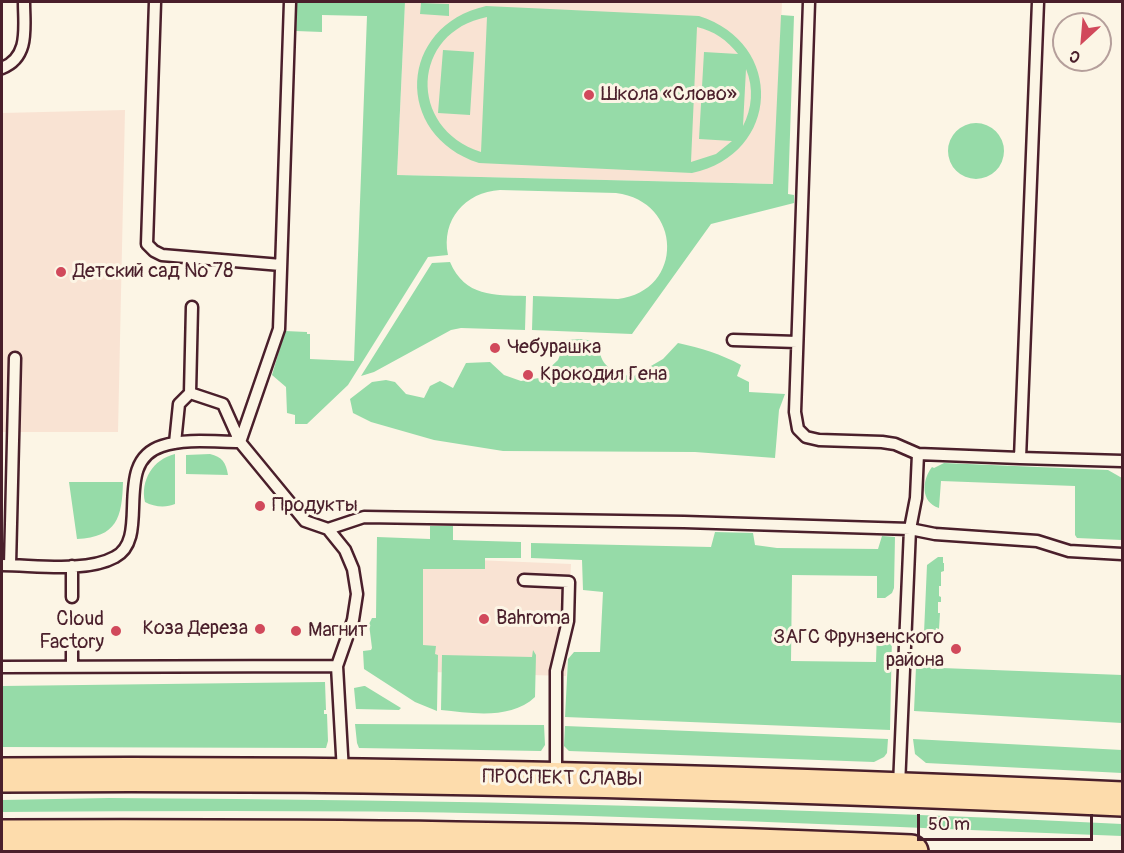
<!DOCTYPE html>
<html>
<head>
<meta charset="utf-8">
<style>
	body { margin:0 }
	#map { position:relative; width:1124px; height:853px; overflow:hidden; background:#fcf5e5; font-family:Pangolin,sans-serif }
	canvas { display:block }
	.frame { position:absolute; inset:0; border:3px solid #4a1f2b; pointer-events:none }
	.north { position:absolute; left:1052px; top:12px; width:60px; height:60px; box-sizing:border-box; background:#fcf5e5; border:2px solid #b59f9b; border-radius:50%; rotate:206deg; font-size:16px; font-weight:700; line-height:24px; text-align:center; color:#4a1f2b }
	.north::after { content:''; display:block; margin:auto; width:21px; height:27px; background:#d1495b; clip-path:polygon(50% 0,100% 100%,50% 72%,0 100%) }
	.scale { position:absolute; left:917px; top:814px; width:176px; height:27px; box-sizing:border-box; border:3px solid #4a1f2b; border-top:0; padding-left:8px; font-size:18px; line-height:21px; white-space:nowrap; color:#4a1f2b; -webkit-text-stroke:4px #fcf5e5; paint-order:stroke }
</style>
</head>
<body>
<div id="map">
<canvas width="1124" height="853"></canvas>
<div class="frame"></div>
<div class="north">С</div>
<div class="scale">50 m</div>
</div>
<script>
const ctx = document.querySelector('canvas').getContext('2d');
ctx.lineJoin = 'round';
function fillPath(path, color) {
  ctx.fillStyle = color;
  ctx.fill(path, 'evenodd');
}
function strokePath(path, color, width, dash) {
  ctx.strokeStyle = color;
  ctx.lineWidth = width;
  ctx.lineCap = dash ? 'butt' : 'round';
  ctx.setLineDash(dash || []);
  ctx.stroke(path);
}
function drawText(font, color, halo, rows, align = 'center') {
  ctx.font = font + ' Pangolin,sans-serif';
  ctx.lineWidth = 6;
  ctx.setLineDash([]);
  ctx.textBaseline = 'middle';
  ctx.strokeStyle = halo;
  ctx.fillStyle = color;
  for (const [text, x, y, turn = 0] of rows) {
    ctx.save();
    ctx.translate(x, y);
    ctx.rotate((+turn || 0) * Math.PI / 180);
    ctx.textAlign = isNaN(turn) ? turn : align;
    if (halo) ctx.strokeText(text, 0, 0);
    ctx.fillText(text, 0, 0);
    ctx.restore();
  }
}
fillPath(new Path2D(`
	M405,2H782L774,184L397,175Z
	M125,110L118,432H2V113Z
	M403,557L571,564L566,676L399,671Z`), '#f9e3d3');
fillPath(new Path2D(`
	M297,2H405L397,175L773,184L781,15L794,16L788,194L794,195V203L711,224L632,334L532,330L533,296L618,299C685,291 683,201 616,193L500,190C465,192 441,220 448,255L428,257L348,385L307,424H295V415L287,413L286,387L272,375L285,331L307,332V334H310V359L354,361L367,16L322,15V32L296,31Z
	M421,3L449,4V16L420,14Z
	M486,6L699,16C785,43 781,154 692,173L479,163C393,135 398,26 486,6ZM487,17L481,152C407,128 411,32 487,17ZM697,27C714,31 727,40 738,54L704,52L699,139L732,141L716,154L691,162ZM746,69C754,88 752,109 743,126Z
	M443,50L474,52L470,115L438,113Z
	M948 151a28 28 0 1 1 56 0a28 28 0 1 1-56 0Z
	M450,262C465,297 494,295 526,296L525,330L461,328L451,330L374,372L361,376L432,263Z
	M583,339L599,343C599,367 612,371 632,377L663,359L678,343C701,348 721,354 741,365L737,376L749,382V392L785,394L779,410L775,458L695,452L503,451L434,440L371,422L353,413L350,399L372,382L386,380L395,382L406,394L424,398L430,386L440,381L453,388L466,363L490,362L504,375L521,381L539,378L558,360L566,340Z
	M175,454V504C166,508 154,507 145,502C140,481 153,459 175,454Z
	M210,454C222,457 226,462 228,475L186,474V455Z
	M944,463L1108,470L1122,478V540L1077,538L1075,535V486L941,481L939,508C920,502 922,480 932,467L934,468Z
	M69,482H123C122,518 117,537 77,539Z
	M430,526H453V540L521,542V558H485V569H423V645L436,646L435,654L438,655L437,711L415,702L364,669L363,651L371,650L372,648L369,624L372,618H376L377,537L430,539Z
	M715,532L753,533L755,545L777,548L878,549L882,536L895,537L894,588L892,593L885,598H877V576L792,575L791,661L876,662L877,631L885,630L892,636L890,730L565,717L568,659L574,652H600L603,592L583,590L582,560L531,558V543L711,547Z
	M938,557H943V563H944V571L941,572V586H939V596L941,597V602H938V613H940L939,629L936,628L935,634L924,633L927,565Z
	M533,650L536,655L535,697C511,720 471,713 441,710L442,655L532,657Z
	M916,667L1122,675V723L914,711Z
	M325,682L326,710H324V714H327L328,741L326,748L2,747V686Z
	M364,686H365L401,708L399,710L356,709L354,688Z
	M355,724L544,725L545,745L541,751L359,748L357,743Z
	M565,726L888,739L887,753L884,757L874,762L569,751L564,746Z
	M913,739L1122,750V773L926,763L915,754Z
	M109,798C447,800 785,807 1122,824V836C920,828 717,819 514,814C343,810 172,811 2,812V800Z`), '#96dba8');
const lane = new Path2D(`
	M155,2L147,244L154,251L162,255L281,265
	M290,2L279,329L240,442L305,521L328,529L345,550L353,569L357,594L353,620L337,666L343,772
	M809,2L795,412L798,429L806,437L819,440L882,442L895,444L918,454L1020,458L1038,2
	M2,68C30,57 24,27 24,2
	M733,340L797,342
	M175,443L179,404L190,393L192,307
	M1020,458L1122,461
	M328,529L364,517L684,522L910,529L935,534L1037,541L1069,551L1122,554
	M2,565C35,565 86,573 115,557C152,538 111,462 162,446C186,438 215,442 240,442L223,404L190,393
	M10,565L15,358
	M72,566V597
	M524,580L569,582L568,621L556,671V775
	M2,667L337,666
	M72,667V643
	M899,786L910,529L916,498L918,454`);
const primary = new Path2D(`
	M2,775C376,772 749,782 1122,799
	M2,837C305,836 608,838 911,852`);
strokePath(lane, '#4a1f2b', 15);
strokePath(primary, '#4a1f2b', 38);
strokePath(lane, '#fcf5e5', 10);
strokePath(primary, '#fddcac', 33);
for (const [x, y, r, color] of [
	[589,95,6,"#d1495b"],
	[61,272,6,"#d1495b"],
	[495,348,6,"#d1495b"],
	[528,375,6,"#d1495b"],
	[260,506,6,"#d1495b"],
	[484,619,6,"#d1495b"],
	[260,629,6,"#d1495b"],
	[116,631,6,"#d1495b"],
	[296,631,6,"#d1495b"],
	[956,649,6,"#d1495b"]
]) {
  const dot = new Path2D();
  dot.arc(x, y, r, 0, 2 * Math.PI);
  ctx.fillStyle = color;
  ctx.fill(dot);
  strokePath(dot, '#fcf5e5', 2);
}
drawText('20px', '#4a1f2b', '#fcf5e5', [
	["Школа «Слово»",601,95],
	["Детский сад № 78",73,272],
	["Чебурашка",507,348],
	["Крокодил Гена",540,375],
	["Продукты",272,506],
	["Bahroma",496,619],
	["Cloud",104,620,"right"],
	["Factory",104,643,"right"],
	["Коза Дереза",248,629,"right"],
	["Магнит",308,631],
	["ЗАГС Фрунзенского",944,638,"right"],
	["района",944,661,"right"]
], 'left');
drawText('20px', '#4a1f2b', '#fcf5e5', [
	["ПРОСПЕКТ СЛАВЫ",562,779,1]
]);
</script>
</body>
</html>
